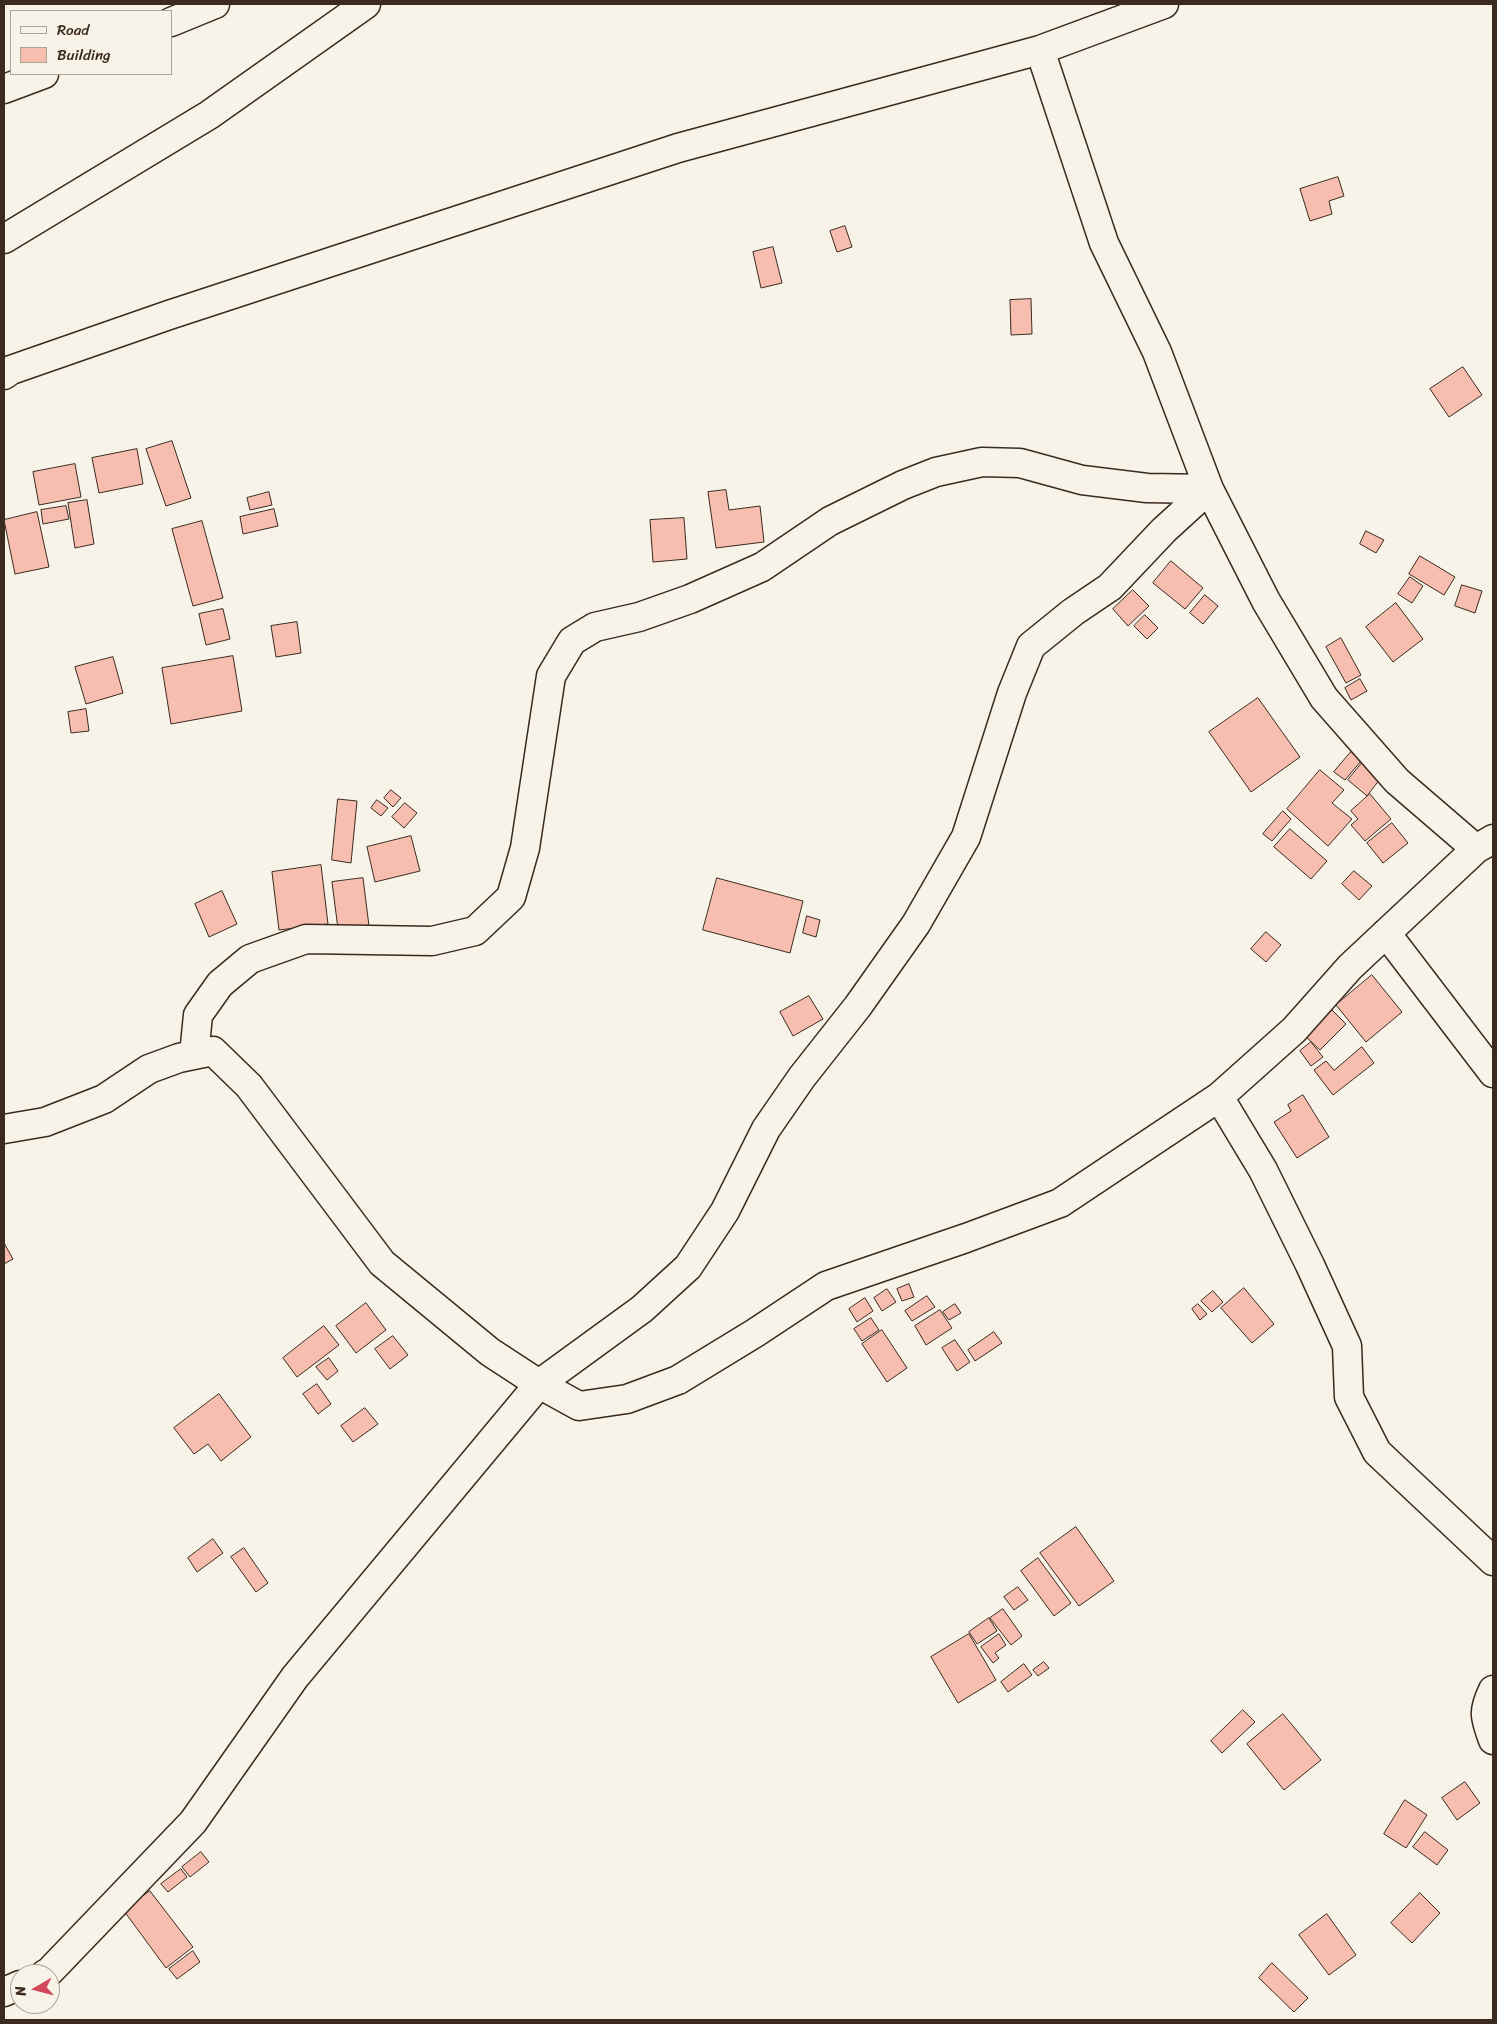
<!DOCTYPE html>
<html>
<head>
<meta charset="utf-8">
<style>
	body { margin:0 }
	#map { position:relative; width:1497px; height:2024px; overflow:hidden; background:#f7f3e8; font-family:Sriracha,sans-serif }
	canvas { display:block }
	.frame { position:absolute; inset:0; border:5px solid #3b2a1e; pointer-events:none }
	.legend { position:absolute; left:10px; top:10px; width:162px; height:65px; box-sizing:border-box; background:#f7f3e8; border:1px solid #aca397; margin:0; padding:6px 9px; list-style:none; font-size:15px; color:#3b2a1e }
	.legend li { display:flex; align-items:center; gap:10px; height:25px }
	.legend b { width:25px; border:1px solid #aca397 }
	.north { position:absolute; left:10px; top:1964px; width:50px; height:50px; box-sizing:border-box; background:#f7f3e8; border:1px solid #aca397; border-radius:50%; rotate:262deg; font-size:14px; font-weight:700; line-height:20px; text-align:center; color:#3b2a1e }
	.north::after { content:''; display:block; margin:auto; width:18px; height:22px; background:#d1495b; clip-path:polygon(50% 0,100% 100%,50% 72%,0 100%) }
</style>
</head>
<body>
<div id="map">
<canvas width="1497" height="2024"></canvas>
<div class="frame"></div>
<ul class="legend">
<li><b style="height:6px;background:#f7f3e8"></b>Road</li>
<li><b style="height:14px;background:#f7bdaf"></b>Building</li>
</ul>
<div class="north">N</div>
</div>
<script>
const ctx = document.querySelector('canvas').getContext('2d');
ctx.lineJoin = 'round';
function fillPath(path, color) {
  ctx.fillStyle = color;
  ctx.fill(path, 'evenodd');
}
function strokePath(path, color, width, dash) {
  ctx.strokeStyle = color;
  ctx.lineWidth = width;
  ctx.lineCap = dash ? 'butt' : 'round';
  ctx.setLineDash(dash || []);
  ctx.stroke(path);
}
const building = new Path2D(`
	M1338,177L1344,196L1329,201L1332,214L1310,221L1300,189Z
	M845,226L852,247L837,252L830,231Z
	M773,247L782,283L761,288L753,252Z
	M1031,299L1032,334L1011,335L1010,300Z
	M1463,367L1482,395L1449,417L1430,389Z
	M172,441L191,498L166,506L146,449Z
	M137,449L143,484L99,493L92,458Z
	M75,464L81,497L39,505L33,472Z
	M726,490L729,510L760,506L764,542L716,548L708,492Z
	M269,492L272,505L250,510L247,498Z
	M87,500L94,544L75,548L68,503Z
	M66,506L69,519L43,524L41,510Z
	M274,509L278,526L243,534L240,517Z
	M37,512L49,567L15,574L4,520Z
	M684,518L687,559L653,562L650,520Z
	M202,521L223,598L193,606L172,529Z
	M1366,531L1384,540L1376,553L1360,544Z
	M1420,556L1455,577L1444,595L1409,574Z
	M1171,561L1203,588L1185,609L1153,583Z
	M1410,577L1423,586L1412,603L1398,594Z
	M1462,585L1482,591L1475,613L1455,606Z
	M1133,590L1149,606L1128,626L1113,609Z
	M1205,595L1218,606L1203,624L1190,613Z
	M1396,603L1423,639L1393,662L1366,627Z
	M223,609L230,639L206,645L199,614Z
	M1145,615L1158,628L1147,639L1134,626Z
	M297,622L301,653L276,657L271,626Z
	M1341,638L1361,675L1346,683L1326,647Z
	M233,656L242,711L171,724L162,668Z
	M113,657L123,693L86,704L75,667Z
	M1360,679L1367,691L1351,700L1345,688Z
	M1258,698L1300,757L1251,792L1209,732Z
	M86,709L89,731L71,733L68,712Z
	M1351,752L1361,761L1345,780L1334,772Z
	M1362,763L1380,779L1367,796L1348,780Z
	M1320,770L1344,790L1332,803L1352,819L1328,846L1287,809Z
	M391,790L401,798L393,807L384,798Z
	M1370,794L1391,819L1365,841L1351,825L1358,819L1351,811Z
	M338,799L357,801L351,863L332,860Z
	M377,800L388,808L381,816L371,808Z
	M405,803L417,813L404,828L392,817Z
	M1283,811L1291,819L1272,841L1263,834Z
	M1392,823L1408,843L1383,863L1367,843Z
	M1290,829L1327,861L1311,879L1274,847Z
	M411,836L420,871L375,882L367,847Z
	M321,865L328,924L279,930L272,872Z
	M1354,871L1372,886L1359,900L1342,884Z
	M363,878L369,926L338,929L332,882Z
	M717,878L803,901L790,953L703,930Z
	M222,891L237,924L209,937L195,904Z
	M807,916L820,920L816,937L803,933Z
	M1266,932L1281,945L1266,962L1251,949Z
	M1372,975L1402,1012L1366,1042L1336,1005Z
	M809,996L823,1019L793,1036L780,1012Z
	M1330,1008L1346,1024L1320,1050L1304,1035Z
	M1311,1042L1323,1057L1311,1066L1300,1051Z
	M1362,1047L1374,1063L1333,1095L1314,1070L1326,1061L1334,1070Z
	M1303,1095L1329,1137L1297,1158L1274,1122L1291,1111L1288,1105Z
	M4,1243L13,1259L4,1264Z
	M909,1284L914,1297L902,1301L897,1289Z
	M1244,1288L1274,1324L1252,1343L1221,1308Z
	M887,1289L896,1302L882,1311L874,1298Z
	M1213,1291L1223,1302L1212,1312L1201,1301Z
	M927,1296L935,1307L912,1321L905,1311Z
	M865,1298L873,1311L857,1322L849,1309Z
	M366,1303L386,1330L356,1353L336,1326Z
	M955,1304L961,1313L949,1320L943,1312Z
	M1198,1304L1207,1314L1200,1320L1192,1309Z
	M940,1310L952,1328L926,1345L915,1326Z
	M871,1318L879,1330L862,1341L854,1329Z
	M324,1326L339,1345L297,1377L283,1358Z
	M882,1330L907,1368L887,1382L862,1344Z
	M994,1332L1002,1343L975,1361L968,1350Z
	M393,1336L408,1355L390,1369L375,1349Z
	M955,1340L970,1362L957,1371L942,1348Z
	M329,1358L338,1371L327,1380L316,1367Z
	M317,1384L331,1404L318,1414L303,1394Z
	M219,1394L251,1437L221,1461L208,1444L194,1454L174,1428Z
	M365,1408L378,1424L353,1442L341,1426Z
	M1076,1527L1114,1581L1079,1606L1040,1553Z
	M213,1539L223,1553L197,1572L188,1558Z
	M244,1548L268,1583L256,1592L231,1557Z
	M1038,1558L1071,1603L1054,1616L1021,1571Z
	M1018,1587L1028,1600L1014,1610L1004,1597Z
	M1003,1609L1022,1636L1011,1645L990,1618Z
	M989,1618L997,1631L977,1644L969,1632Z
	M969,1634L996,1680L958,1703L931,1657Z
	M999,1634L1006,1645L995,1653L999,1658L993,1663L981,1647Z
	M1044,1662L1049,1668L1038,1676L1033,1670Z
	M1024,1664L1032,1675L1008,1692L1001,1682Z
	M1243,1710L1255,1722L1222,1753L1211,1741Z
	M1283,1714L1321,1760L1284,1790L1247,1744Z
	M1465,1782L1480,1803L1457,1820L1442,1798Z
	M1405,1800L1427,1815L1406,1848L1384,1834Z
	M1425,1832L1448,1850L1437,1865L1413,1847Z
	M201,1852L209,1862L190,1877L182,1867Z
	M181,1869L187,1877L168,1892L161,1884Z
	M150,1891L193,1947L166,1968L124,1911Z
	M1420,1893L1440,1913L1412,1943L1391,1923Z
	M1327,1914L1356,1955L1329,1975L1299,1935Z
	M193,1951L200,1962L177,1979L169,1969Z
	M1272,1963L1308,1998L1294,2012L1259,1978Z`);
fillPath(building, '#f7bdaf');
strokePath(building, '#3b2a1e', 1);
const minor = new Path2D(`
	M171,22L215,4
	M1040,50L1104,243L1157,352L1209,489L1266,601L1324,698L1397,781L1476,849
	M4,89L44,74
	M4,239L209,115L366,4
	M4,375L11,370L169,315L678,148L1040,50L1164,4
	M1386,933L1493,1073
	M1219,1097L1263,1170L1310,1265L1347,1346L1349,1397L1377,1452L1493,1561
	M4,1129L45,1122L104,1099L149,1069L179,1058L213,1051L249,1086L382,1263L490,1352L539,1384L579,1406L627,1399L678,1380L755,1333L826,1286L966,1238L1060,1203L1219,1097L1294,1030L1350,967L1476,849L1493,839
	M1493,1690C1482,1713 1485,1717 1493,1740
	M45,1974L49,1972L193,1822L295,1677L539,1384L642,1309L688,1267L725,1211L766,1129L802,1077L858,1006L916,924L966,837L1012,693L1031,646L1073,612L1110,587L1164,530L1209,489L1147,488L1082,480L1020,463L982,462L936,472L903,485L830,521L762,567L690,599L639,617L595,627L572,641L551,676L525,848L511,897L475,931L432,941L306,939L250,959L220,984L198,1015L194,1055
	M4,1992L20,1985`);
strokePath(minor, '#3b2a1e', 31);
strokePath(minor, '#f7f3e8', 28);
</script>
</body>
</html>
